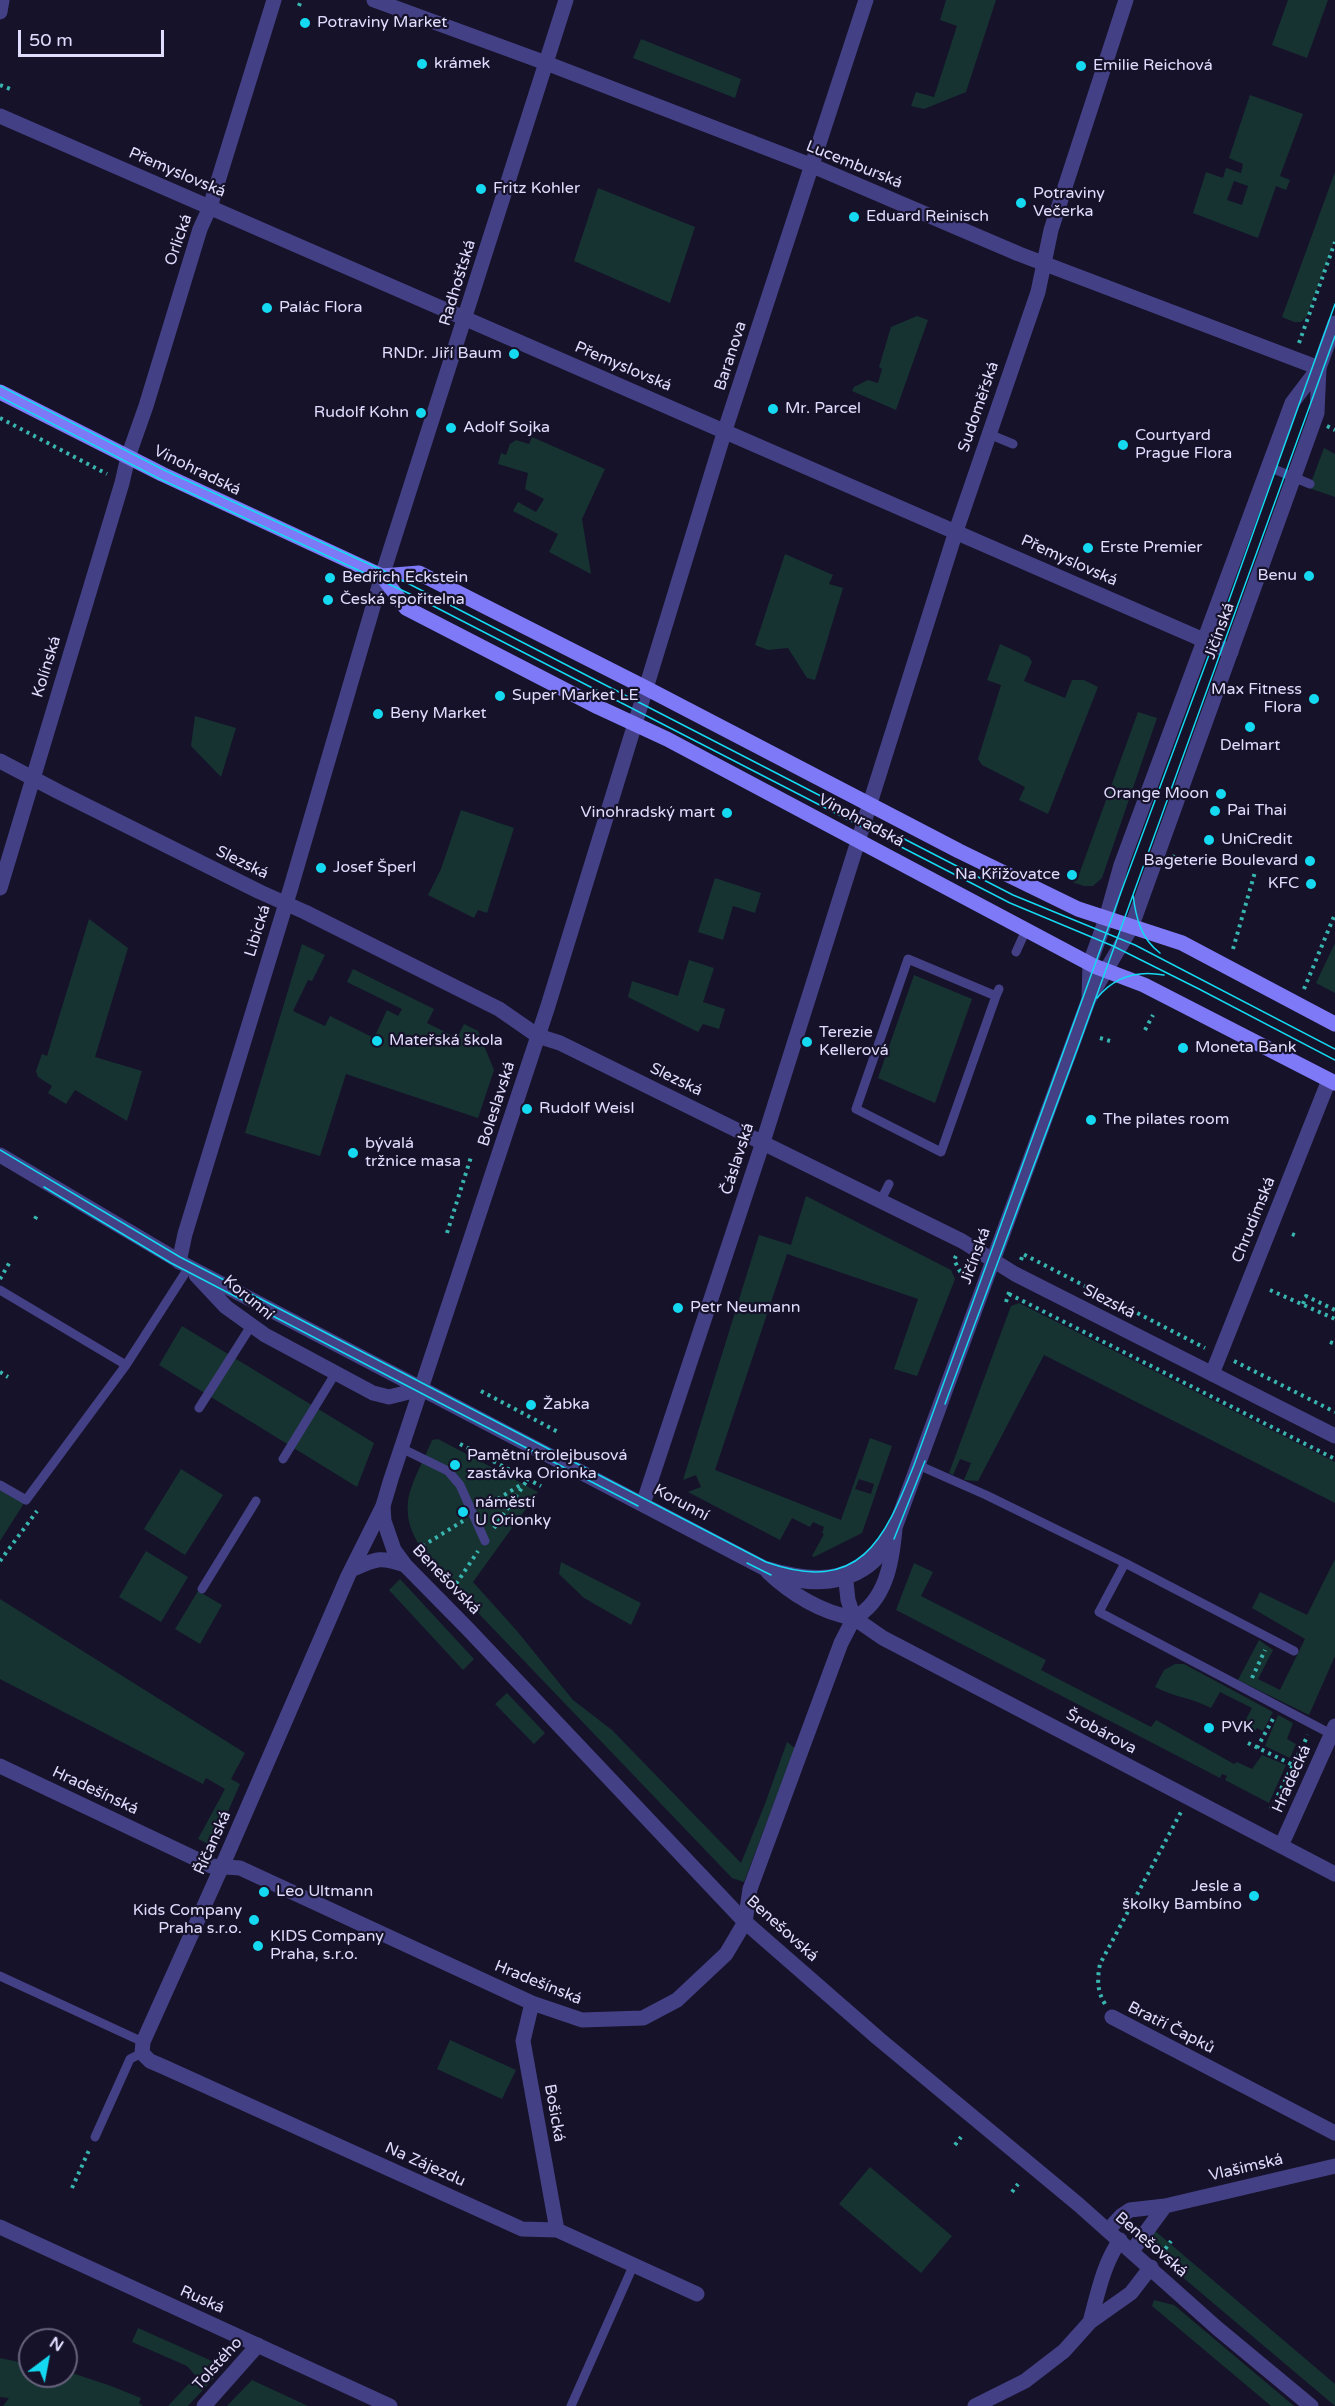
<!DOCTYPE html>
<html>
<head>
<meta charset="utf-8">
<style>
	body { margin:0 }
	#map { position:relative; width:1335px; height:2406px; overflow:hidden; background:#161229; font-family:"Varela Round",sans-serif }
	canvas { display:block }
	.north { position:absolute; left:18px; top:2328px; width:60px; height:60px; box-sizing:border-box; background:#161229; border:2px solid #67637e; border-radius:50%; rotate:32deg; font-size:16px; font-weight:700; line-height:24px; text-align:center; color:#e0dcfd }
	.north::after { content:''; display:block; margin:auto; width:21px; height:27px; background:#14d9f1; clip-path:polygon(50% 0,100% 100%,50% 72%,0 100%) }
	.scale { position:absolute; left:18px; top:30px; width:146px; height:27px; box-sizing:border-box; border:3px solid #e0dcfd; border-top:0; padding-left:8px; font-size:18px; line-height:21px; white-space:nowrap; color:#e0dcfd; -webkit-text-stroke:4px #161229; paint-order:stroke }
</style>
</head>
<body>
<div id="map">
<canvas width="1335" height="2406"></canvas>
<div class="north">N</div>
<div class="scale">50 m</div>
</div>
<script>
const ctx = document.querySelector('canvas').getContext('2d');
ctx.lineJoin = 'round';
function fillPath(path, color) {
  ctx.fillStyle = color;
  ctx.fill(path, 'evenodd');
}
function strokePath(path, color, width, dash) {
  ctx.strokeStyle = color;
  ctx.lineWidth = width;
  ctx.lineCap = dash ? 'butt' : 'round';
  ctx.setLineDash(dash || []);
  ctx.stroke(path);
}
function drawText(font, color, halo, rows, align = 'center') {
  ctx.font = font + ' "Varela Round",sans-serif';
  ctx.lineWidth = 4.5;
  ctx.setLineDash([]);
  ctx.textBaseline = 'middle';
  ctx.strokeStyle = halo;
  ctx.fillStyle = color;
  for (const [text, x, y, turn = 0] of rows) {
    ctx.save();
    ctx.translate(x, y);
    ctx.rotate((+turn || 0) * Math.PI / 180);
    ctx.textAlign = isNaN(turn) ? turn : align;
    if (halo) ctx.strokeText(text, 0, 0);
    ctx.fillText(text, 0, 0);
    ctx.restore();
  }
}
fillPath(new Path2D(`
	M946,0H996L966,92L924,109L911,106L916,92L934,97L957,26L940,20Z
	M1288,0H1328L1307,58L1272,45Z
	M641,39L741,79L735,98L633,58Z
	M1250,95L1303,114L1280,176L1290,180L1286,190L1276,186L1258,238L1193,213L1206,172L1223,178L1226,168L1241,173L1243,164L1229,158ZM1234,181L1248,186L1242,205L1227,200Z
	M1335,172V240L1307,316L1301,322H1294L1282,317Z
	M598,188L695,227L670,303L574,261Z
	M917,316L928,320L896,410L852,391L854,387L868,380L878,383L882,369L879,367L891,327Z
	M532,437L605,469L582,519L591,574L549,552L558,534L513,511L518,502L536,512L544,499L525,489L528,473L498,464L501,453L506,455L510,444L516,440L529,444Z
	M1324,448L1335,454V497L1309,488Z
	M785,554L833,575L829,584L843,588L815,680L807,678L788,648L768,650L755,645Z
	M1000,644L1029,657L1032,662L1024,681L1065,698L1072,680H1084L1098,687L1048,814L1019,800L1025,787L982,765L978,759L1001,685L987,680Z
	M1138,712L1157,718L1102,878L1093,886H1084L1072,882L1077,880Z
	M195,716L236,728L221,777L191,746Z
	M461,810L514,828L487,913L478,910L474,918L428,895L441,869Z
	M715,878L761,893L755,913L733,906L723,940L698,932Z
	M89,919L128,948L95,1057L142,1071L127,1121L75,1090L66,1104L48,1093L52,1086L38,1077L36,1071L42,1054L47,1056Z
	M1335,943V993L1316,983Z
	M302,944L325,955L312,981L308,980L293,1011L325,1026L330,1016L374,1038L387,1010L398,1016L402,1009L347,982L353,969L434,1009L427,1023L457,1038L464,1024L478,1031L494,1070L478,1118L346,1074L320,1156L245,1133Z
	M689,960L714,968L703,1002L725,1009L719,1029L703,1024L698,1032L628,997L632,981L678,996Z
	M914,975L972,999L935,1103L878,1078Z
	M806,1196L951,1270L955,1279L917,1376L894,1369L918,1299L787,1254L715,1470L841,1520L870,1438L892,1446L862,1533L814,1557L812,1556L824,1534L822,1533L824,1527L813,1522L810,1527L792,1518L780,1540L688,1492L701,1487L696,1475L683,1480L759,1235L791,1245ZM859,1479L874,1484L871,1494L855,1489Z
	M1019,1303L1335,1462V1503L1044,1355L978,1481L964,1480L971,1463L960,1459L953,1475L949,1473L1011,1306Z
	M182,1326L374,1443L357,1487L159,1365Z
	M438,1439L538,1492L473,1582L517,1631L573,1700L612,1730L741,1863L765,1804L787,1742L795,1748L744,1882L732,1878L459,1593L456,1587L450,1583C430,1560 404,1535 408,1502C409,1486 426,1456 432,1440Z
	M181,1469L223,1495L185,1555L144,1529Z
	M0,1485L26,1500L0,1541Z
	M146,1551L188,1577L161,1622L119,1597Z
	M1335,1559V1656L1309,1715L1238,1680L1259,1640L1273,1650L1258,1679L1280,1690L1305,1639L1252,1608L1260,1592L1307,1615Z
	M561,1562L641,1603L631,1625L584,1598L559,1574Z
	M914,1563L933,1572L921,1596L1046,1660L1041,1670L1151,1727L1156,1720L1234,1764L1237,1762L1252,1769L1262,1755L1286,1765L1269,1803L1225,1780L1227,1776L1222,1774L1220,1778L896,1610Z
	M400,1579L474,1659L463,1670L389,1590Z
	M198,1591L222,1605L200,1644L175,1629Z
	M0,1599L245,1753L231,1779L240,1784L213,1846L198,1839L225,1789L206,1778L203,1784L0,1679Z
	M1175,1664H1184L1273,1712L1263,1731L1257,1728L1255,1731L1243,1725L1252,1708L1220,1692L1211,1708C1193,1698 1173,1697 1155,1687L1164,1670Z
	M507,1693L545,1733L534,1744L495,1704Z
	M1278,1715L1293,1723L1287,1739L1296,1744L1290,1758L1265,1746Z
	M450,2040L516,2070L502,2099L437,2069Z
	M870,2167L952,2236L921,2273L839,2204Z
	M1154,2230L1335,2384V2406L1161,2259C1154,2249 1151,2243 1154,2230Z
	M1154,2300L1174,2305L1294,2406H1271L1152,2306Z
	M138,2328L212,2361L214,2378L188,2406H168L196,2376L187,2366L132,2342Z
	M0,2358L28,2364L30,2363V2376H66V2371L111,2386L141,2398L139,2403L143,2406H3L9,2398L0,2397Z
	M252,2380L308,2406H227Z`), '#163332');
strokePath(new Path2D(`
	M299,6L301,0
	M0,85L13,90
	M1299,343L1335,242
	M0,418L107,474
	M1327,426L1335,430
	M1172,856L1183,861
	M1233,949L1255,872
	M1304,989L1335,914
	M1145,1030L1153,1015
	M1100,1038L1110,1041
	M35,1219L38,1213
	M447,1233L471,1157
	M1292,1234L1297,1236
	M956,1256L954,1260L963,1277
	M1021,1260L1023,1254L1205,1348
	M0,1279L11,1260
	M1270,1290L1335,1319
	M1009,1294L1335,1459
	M1006,1302L1010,1289
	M1303,1304L1306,1296L1335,1310
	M1330,1342L1335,1344
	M1234,1361L1335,1412
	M0,1372L8,1377
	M481,1391L560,1433
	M460,1444L541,1486
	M485,1507L522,1484
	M494,1528L528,1479
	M416,1550L463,1521
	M0,1561L37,1511
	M452,1590L478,1551
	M1252,1678L1265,1650
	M1248,1743L1293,1765
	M1257,1748L1274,1717
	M1271,1809L1308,1735
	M1105,2004C1097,1991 1097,1979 1100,1964L1181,1812
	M955,2145L961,2137
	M72,2188L90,2148
	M1012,2192L1018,2184
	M1161,2255L1171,2241`), '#38b5af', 4, [3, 4.5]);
strokePath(new Path2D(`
	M989,434L1013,444
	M1269,467L1310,484
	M1016,952L1026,930
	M996,996L941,1152L856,1109L908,959L996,996L999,989
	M880,1202L889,1184
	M0,1290L126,1365
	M199,1408L251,1326
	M401,1448L448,1471L460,1485L485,1541
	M283,1459L335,1374
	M918,1465L986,1495L1125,1563L1294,1651
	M0,1485L26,1500L126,1365L189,1267
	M1125,1563L1099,1612L1331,1734
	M783,1580C823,1591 866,1584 890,1546
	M202,1589L256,1501
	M0,1976L143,2042
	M95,2137L130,2059L142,2053
	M571,2406L634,2264`), '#444085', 9);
strokePath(new Path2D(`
	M374,0L546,63L813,166L1019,254L1319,368
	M0,12L2,0
	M0,116L1231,652
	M646,688L725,430L866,0
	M0,761L59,792L260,892L305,912L499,1009L538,1036L560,1043L962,1241L1015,1274L1335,1436
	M0,888L122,483L128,457L146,406L200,229L210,207L274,0
	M179,1262L185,1234L291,887L382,576L566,0
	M1212,1374L1329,1080
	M643,1504L763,1142L956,531L1038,292L1051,230L1126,0
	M383,1506L348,1576L227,1855L143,2042L142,2053L150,2061L164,2067L522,2229L557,2230L697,2294
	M351,1570C376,1559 379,1556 405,1565
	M0,1766L211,1866L240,1868L532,2003L582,2020L643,2018L677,2000L726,1954L745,1922L750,1889L841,1643L854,1618L883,1638L1335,1874
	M1281,1846L1335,1726
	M532,2003L523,2041L557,2230
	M1112,2017L1335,2133
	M1108,2230L1121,2216L1130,2210L1165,2206L1335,2166
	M1132,2251L1165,2206
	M1090,2322C1098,2293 1103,2265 1120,2240
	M204,2406L258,2345
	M975,2406L1025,2381L1064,2351L1090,2322L1131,2293L1151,2267`), '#444085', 15);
strokePath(new Path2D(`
	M646,688L547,1009L391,1479L383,1506L384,1521L394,1550L405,1565L468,1629L745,1922L879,2039L1079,2205L1217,2328L1311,2406
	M1089,998L1090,963L1106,919L1121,865L1292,403L1317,370
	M0,1155L189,1267L764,1568C824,1586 861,1583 896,1525L1089,999L1131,928L1317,413L1319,368L1335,323
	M196,1275L226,1307L265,1335L373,1393L389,1397L421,1389
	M768,1572C791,1594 822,1613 854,1618
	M845,1573L848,1600L854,1618
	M854,1618C886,1601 892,1562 895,1529
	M0,2227L390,2406`), '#444085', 15);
strokePath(new Path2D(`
	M0,392L162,474L382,576L406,608L598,707L667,739L1094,966L1144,985L1335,1083
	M382,576L419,573L646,688L959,851L1078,909L1182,943L1335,1024`), '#7e79f7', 15);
strokePath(new Path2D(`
	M0,386L164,470L384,571L1013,895L1135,945L1335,1049
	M0,397L160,479L408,593L1010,903L1113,946L1199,989L1335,1060
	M1133,895C1136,918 1141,939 1160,953
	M1097,998C1114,977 1137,970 1164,975
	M0,1150L180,1257L766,1562C860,1595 884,1541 914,1465L1124,884L1223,617L1335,304
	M44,1187L171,1263L638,1506
	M945,1404L1078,1047L1335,336
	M894,1539L925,1461
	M747,1563L771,1575`), '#14d9f1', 1.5);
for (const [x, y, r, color] of [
	[305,23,6,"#14d9f1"],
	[422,64,6,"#14d9f1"],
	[1081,66,6,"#14d9f1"],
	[481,189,6,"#14d9f1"],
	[1021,203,6,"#14d9f1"],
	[854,217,6,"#14d9f1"],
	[267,308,6,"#14d9f1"],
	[514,354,6,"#14d9f1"],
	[773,409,6,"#14d9f1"],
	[421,413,6,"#14d9f1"],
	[451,428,6,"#14d9f1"],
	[1123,445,6,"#14d9f1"],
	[1088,548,6,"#14d9f1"],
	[1309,576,6,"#14d9f1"],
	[330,578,6,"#14d9f1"],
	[328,600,6,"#14d9f1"],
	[500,696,6,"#14d9f1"],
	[1314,699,6,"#14d9f1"],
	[378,714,6,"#14d9f1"],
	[1250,727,6,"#14d9f1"],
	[1221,794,6,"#14d9f1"],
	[1215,811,6,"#14d9f1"],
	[727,813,6,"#14d9f1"],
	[1209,840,6,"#14d9f1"],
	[1310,861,6,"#14d9f1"],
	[321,868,6,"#14d9f1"],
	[1072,875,6,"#14d9f1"],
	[1311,884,6,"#14d9f1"],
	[377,1041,6,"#14d9f1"],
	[807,1042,6,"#14d9f1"],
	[1183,1048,6,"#14d9f1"],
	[527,1109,6,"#14d9f1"],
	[1091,1120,6,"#14d9f1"],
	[353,1153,6,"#14d9f1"],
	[678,1308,6,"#14d9f1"],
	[531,1405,6,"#14d9f1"],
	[455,1465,6,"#14d9f1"],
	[463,1512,6,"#14d9f1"],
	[1209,1728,6,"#14d9f1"],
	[264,1892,6,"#14d9f1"],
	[1254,1896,6,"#14d9f1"],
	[254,1920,6,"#14d9f1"],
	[258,1946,6,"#14d9f1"]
]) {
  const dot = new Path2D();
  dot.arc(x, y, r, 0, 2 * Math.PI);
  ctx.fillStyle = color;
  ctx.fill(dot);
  strokePath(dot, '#161229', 2);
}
drawText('16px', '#e0dcfd', '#161229', [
	["Potraviny Market",317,23],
	["krámek",434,64],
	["Emilie Reichová",1093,66],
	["Fritz Kohler",493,189],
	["Potraviny",1033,194],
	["Večerka",1033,212],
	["Eduard Reinisch",866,217],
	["Palác Flora",279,308],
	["RNDr. Jiří Baum",502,354,"right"],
	["Mr. Parcel",785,409],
	["Rudolf Kohn",409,413,"right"],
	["Adolf Sojka",463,428],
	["Courtyard",1135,436],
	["Prague Flora",1135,454],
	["Erste Premier",1100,548],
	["Benu",1297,576,"right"],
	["Bedřich Eckstein",342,578],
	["Česká spořitelna",340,600],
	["Max Fitness",1302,690,"right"],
	["Flora",1302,708,"right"],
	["Super Market LE",512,696],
	["Beny Market",390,714],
	["Delmart",1250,746,"center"],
	["Orange Moon",1209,794,"right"],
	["Pai Thai",1227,811],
	["Vinohradský mart",715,813,"right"],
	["UniCredit",1221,840],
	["Bageterie Boulevard",1298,861,"right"],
	["Josef Šperl",333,868],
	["Na Křižovatce",1060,875,"right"],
	["KFC",1299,884,"right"],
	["Terezie",819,1033],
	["Kellerová",819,1051],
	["Mateřská škola",389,1041],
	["Moneta Bank",1195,1048],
	["Rudolf Weisl",539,1109],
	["The pilates room",1103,1120],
	["bývalá",365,1144],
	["tržnice masa",365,1162],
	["Petr Neumann",690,1308],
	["Žabka",543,1405],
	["Pamětní trolejbusová",467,1456],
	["zastávka Orionka",467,1474],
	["náměstí",475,1503],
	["U Orionky",475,1521],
	["PVK",1221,1728],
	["Jesle a",1242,1887,"right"],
	["školky Bambíno",1242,1905,"right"],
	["Leo Ultmann",276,1892],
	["Kids Company",242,1911,"right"],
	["Praha s.r.o.",242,1929,"right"],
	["KIDS Company",270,1937],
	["Praha, s.r.o.",270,1955]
], 'left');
drawText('16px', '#e0dcfd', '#161229', [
	["Lucemburská",854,165,22],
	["Přemyslovská",177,173,23],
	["Orlická",179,240,-71],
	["Radhošťská",458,283,-73],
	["Baranova",731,356,-72],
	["Přemyslovská",623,367,23],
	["Sudoměřská",979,407,-71],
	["Vinohradská",197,471,26],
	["Přemyslovská",1069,561,24],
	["Jičínská",1220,631,-70],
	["Kolínská",47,667,-73],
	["Vinohradská",861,821,28],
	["Slezská",242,863,26],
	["Libická",258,931,-73],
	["Slezská",676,1080,26],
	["Boleslavská",497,1104,-72],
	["Čáslavská",738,1159,-72],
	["Chrudimská",1254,1220,-68],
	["Jičínská",976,1256,-70],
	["Korunní",248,1298,40],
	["Slezská",1109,1302,27],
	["Korunní",681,1503,28],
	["Benešovská",446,1580,46],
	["Šrobárova",1101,1732,28],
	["Hradecká",1292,1779,-66],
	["Hradešínská",95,1791,25],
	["Říčanská",213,1843,-66],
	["Benešovská",782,1929,42],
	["Hradešínská",538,1983,22],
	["Bratří Čapků",1171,2028,27],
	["Bošická",554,2113,80],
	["Na Zájezdu",425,2165,24],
	["Vlašimská",1246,2168,-13],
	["Benešovská",1151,2245,41],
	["Ruská",202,2300,24],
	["Tolstého",218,2364,-48]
]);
</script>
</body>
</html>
